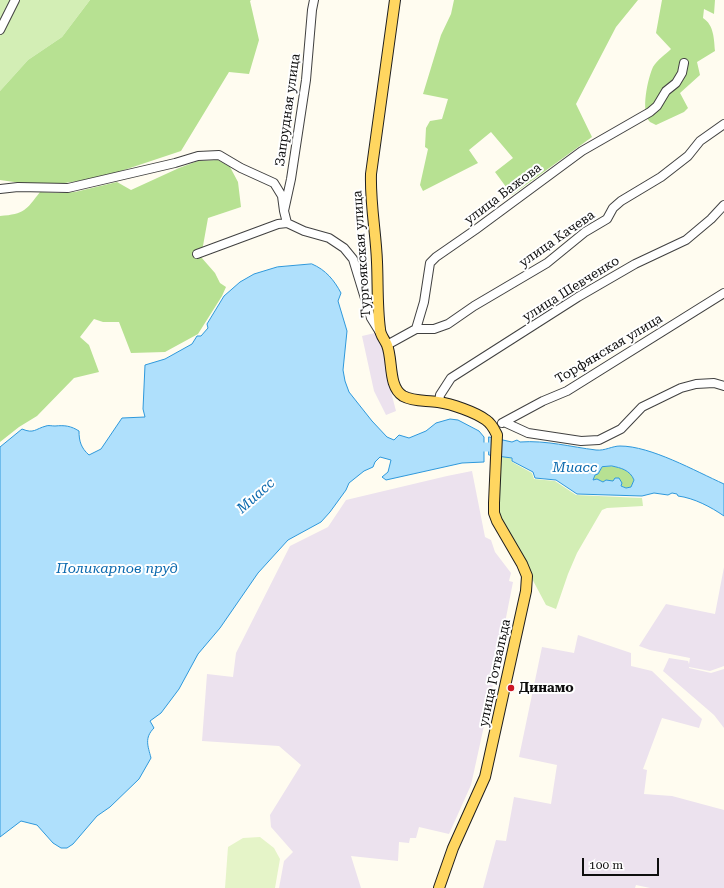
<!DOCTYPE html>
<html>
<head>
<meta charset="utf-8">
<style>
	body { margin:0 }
	#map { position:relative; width:724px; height:888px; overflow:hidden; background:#fffcf0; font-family:"Roboto Serif",serif }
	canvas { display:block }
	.scale { position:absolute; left:582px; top:858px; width:77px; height:18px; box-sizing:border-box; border:2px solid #0e0e0e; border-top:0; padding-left:5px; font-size:12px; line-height:14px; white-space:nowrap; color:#0e0e0e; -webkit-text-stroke:3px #fff; paint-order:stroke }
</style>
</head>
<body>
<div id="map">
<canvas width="724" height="888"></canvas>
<div class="scale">100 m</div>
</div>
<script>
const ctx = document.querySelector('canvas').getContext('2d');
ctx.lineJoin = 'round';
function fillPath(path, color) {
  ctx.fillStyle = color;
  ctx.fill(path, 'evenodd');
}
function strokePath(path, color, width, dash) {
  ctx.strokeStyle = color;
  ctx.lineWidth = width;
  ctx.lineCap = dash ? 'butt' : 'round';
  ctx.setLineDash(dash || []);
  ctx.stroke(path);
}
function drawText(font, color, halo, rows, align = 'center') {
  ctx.font = font + ' "Roboto Serif",serif';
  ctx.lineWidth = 4;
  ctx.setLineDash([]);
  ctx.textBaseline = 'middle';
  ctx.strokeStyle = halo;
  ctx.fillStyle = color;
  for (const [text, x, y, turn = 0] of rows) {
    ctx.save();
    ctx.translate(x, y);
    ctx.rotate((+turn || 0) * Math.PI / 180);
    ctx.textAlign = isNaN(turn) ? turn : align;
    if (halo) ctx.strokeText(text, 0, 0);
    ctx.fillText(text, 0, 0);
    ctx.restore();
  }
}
fillPath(new Path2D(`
	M375,333L385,345L388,359L389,384L396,411L386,415L374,391L362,336Z
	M472,471L485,537L491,540L495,552L511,573L509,581L513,582L491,694L471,785L449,834L419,827L416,838H410L409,843L399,842L398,861L351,856L361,888H279L284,861L293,852L271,827L270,815L301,765L279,746L202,741L207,674L233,677L236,653L290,546L328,527L346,500L447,476Z
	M724,567V666L710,671L689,667V668L711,673L724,669V728L714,715L663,671L669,658L688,661L689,664L690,658L650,650L639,646L666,604L715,614Z
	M578,635L631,653V666L652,671L702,719L699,728L662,718L643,769L647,770L644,794L672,796L724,810V888H650L636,885L635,888H483L496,840L506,841L514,797L551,804L557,765L519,757L542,647L574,653Z`), '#ece2ee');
fillPath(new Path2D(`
	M0,0H90L62,37L28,60L0,91Z
	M500,455L511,458L512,462L532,473L534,479L555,481L576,495L642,498L643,506L607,508L602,510L577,553L568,574L556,609L546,605L497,513Z`), '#d3eeb5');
fillPath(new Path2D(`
	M90,0H251L250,1L259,40L249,74L229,72L181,151L100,178L43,186L0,180V91L28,60L62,37Z
	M454,0H638L616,27L576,104L592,137L512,195L495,172L513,158L491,132L469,150L478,163L423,191L420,185L428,149L425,147L426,128L430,121L442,119L448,99L423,94L441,35L451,14Z
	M662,0H715L714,14L704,9L703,18C714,25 714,39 715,51L697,62L700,75L680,93L688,108L684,112L656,125C654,124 652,123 650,122C640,112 648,78 653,67C657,60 666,54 671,49L656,33Z
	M218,160L230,167L238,182L241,207L208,218L201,257L215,273L220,283L226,287L222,296L198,334L165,352L131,353L119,322H103L94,319L80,337L89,345L99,372L74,378L37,416L19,427L0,442V216C25,214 26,210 40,192L58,193L75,192L117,182L131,190L179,168L198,161Z
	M612,466C621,468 630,470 634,480L631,487L626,488C619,485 611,478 603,482L597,479L593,480L595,475L598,474L602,467Z`), '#b7e192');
fillPath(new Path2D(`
	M260,837L274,848L280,859L275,888H225L228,847L243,838Z`), '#e5f4c8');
const water = new Path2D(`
	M312,264C326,270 334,280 341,293L338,301L347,331L343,370L345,381L349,392L372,421L387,437L394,440L399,435L409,438L426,431L436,423L450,419L458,420L479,431L484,437V462L462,463L386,480L382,477L388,472L391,460L380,457L375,462L373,467L364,471L349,483L346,490L330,512L321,522L288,540L258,573L220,628L198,654L179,689L161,713L150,721L154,728C144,738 148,746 151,758L139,779L110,807L97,816L73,844L67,848H61L53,843L37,825L21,821L0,837V447L22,429C34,434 35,429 46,426C48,425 52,426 55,426C65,425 71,426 79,431C79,441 81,448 89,455L101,449L122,418L145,417L143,409L145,365L165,359L192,344L197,336H201L208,328L207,324L224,296L240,282L254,274L277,267Z
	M489,437L512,442L517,440L520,442C546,440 571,447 596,450C605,451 612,446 620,446C651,446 695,471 724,484V516C711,507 694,498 678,496L677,494L672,493L668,495L654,493L642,496L577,494L556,480L535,478L533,472L512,461V458L489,455ZM612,466C621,468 630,470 634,480L631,487L626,488L621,486L622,483L619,478H615L613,481L606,480L603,482L597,479L593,480L595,475L598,474L602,467Z`);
fillPath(water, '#afe0fc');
strokePath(water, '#2e98db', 1);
strokePath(new Path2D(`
	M472,447H501`), '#afe0fc', 9);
const minor = new Path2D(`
	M0,30L15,0
	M0,189L18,187L68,188L175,163L198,156L219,155L241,168L274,183L282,196L284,211
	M287,223L284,211L291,179L306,80L312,10L314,0
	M197,254L278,224L287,223L304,231L329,238L344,248L353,259L371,318L379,331
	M416,329L424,302L430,263L436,257L475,230L582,151L650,112L657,106L666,91L676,83L682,73L684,63
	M387,345L416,329H434L448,324L474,306L547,263L585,232L607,219L613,208L621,201L661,177L688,156L700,141L724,124
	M439,402L440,395L451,378L578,297L635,264L686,240L711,219L724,205
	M504,422L543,401L567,391L724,293
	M502,423L504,422L528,433L581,441L599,440L621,429L642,407L681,388L696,384L714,383L724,386`);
const major = new Path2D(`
	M395,0L371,174C370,204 376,233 377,262C378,284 377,307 380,329C380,335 385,340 387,345C393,360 388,387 403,396C414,402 426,400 438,402C452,404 475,412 486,420C492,424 494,429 497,435L494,503V513L497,521L522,564L527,576L526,591L485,777L453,848L439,888`);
strokePath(minor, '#414141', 10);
strokePath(major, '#1f1f1f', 12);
strokePath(minor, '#fff', 8);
strokePath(major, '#ffd660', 10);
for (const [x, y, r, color] of [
	[511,688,4,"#cd1723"]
]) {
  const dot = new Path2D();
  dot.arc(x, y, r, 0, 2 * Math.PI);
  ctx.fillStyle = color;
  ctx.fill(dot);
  strokePath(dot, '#fff', 1.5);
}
drawText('13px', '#0e0e0e', '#fff', [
	["Запрудная улица",288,110,-82],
	["улица Бажова",503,194,-37],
	["улица Качева",557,239,-35],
	["Тургоякская улица",362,254,-94],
	["улица Шевченко",571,289,-32],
	["Торфянская улица",609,349,-31],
	["улица Готвальда",495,673,-78]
]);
drawText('bold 13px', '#0e0e0e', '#fff', [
	["Динамо",519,688]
], 'left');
drawText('italic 14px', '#0a69ae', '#fff', [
	["Миасс",575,468],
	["Миасс",256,496,-42],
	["Поликарпов пруд",117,569]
]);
</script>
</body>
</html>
